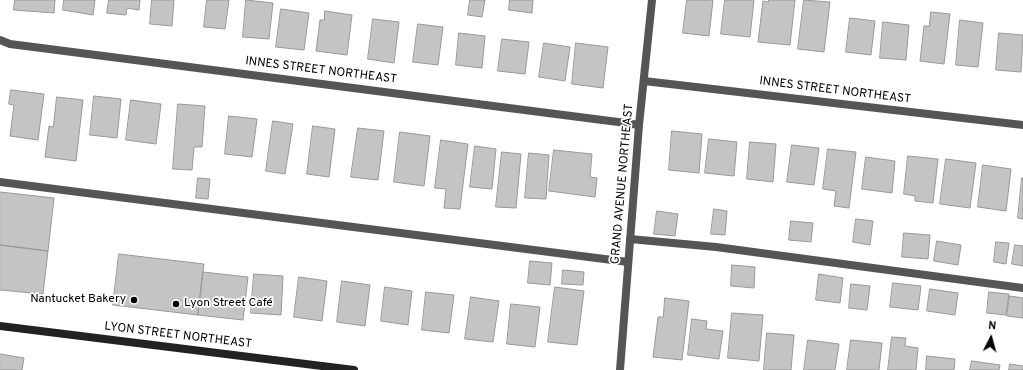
<!DOCTYPE html>
<html>
<head>
<meta charset="utf-8">
<style>
	body { margin:0 }
	#map { position:relative; width:1023px; height:370px; overflow:hidden; background:#fff; font-family:Overpass,sans-serif }
	canvas { display:block }
	.north { position:absolute; left:971px; top:318px; width:40px; height:40px; -webkit-text-stroke:3px #fff; paint-order:stroke; rotate:6deg; font-size:11px; font-weight:700; line-height:16px; text-align:center; color:#000 }
	.north::after { content:''; display:block; margin:auto; width:14px; height:18px; background:#000; clip-path:polygon(50% 0,100% 100%,50% 72%,0 100%) }
</style>
</head>
<body>
<div id="map">
<canvas width="1023" height="370"></canvas>
<div class="north">N</div>
</div>
<script>
const ctx = document.querySelector('canvas').getContext('2d');
ctx.lineJoin = 'round';
function fillPath(path, color) {
  ctx.fillStyle = color;
  ctx.fill(path, 'evenodd');
}
function strokePath(path, color, width, dash) {
  ctx.strokeStyle = color;
  ctx.lineWidth = width;
  ctx.lineCap = dash ? 'butt' : 'round';
  ctx.setLineDash(dash || []);
  ctx.stroke(path);
}
function drawText(font, color, halo, rows, align = 'center') {
  ctx.font = font + ' Overpass,sans-serif';
  ctx.lineWidth = 3.5;
  ctx.setLineDash([]);
  ctx.textBaseline = 'middle';
  ctx.strokeStyle = halo;
  ctx.fillStyle = color;
  for (const [text, x, y, turn = 0] of rows) {
    ctx.save();
    ctx.translate(x, y);
    ctx.rotate((+turn || 0) * Math.PI / 180);
    ctx.textAlign = isNaN(turn) ? turn : align;
    if (halo) ctx.strokeText(text, 0, 0);
    ctx.fillText(text, 0, 0);
    ctx.restore();
  }
}
const building = new Path2D(`
	M15,0H55L54,13L14,10Z
	M64,0H95L93,15L63,10Z
	M109,0H140L139,10L127,8L126,15L107,13Z
	M152,0H174L172,26L150,24Z
	M207,0H229L225,29L204,27Z
	M246,0L273,3L269,39L243,37Z
	M470,0H485L482,17L468,15Z
	M510,0H533L532,13L509,10Z
	M687,0H713L709,36L683,33Z
	M725,0H754L750,37L721,34Z
	M769,0H795L790,45L758,42L763,1L768,2Z
	M804,0L830,2L824,52L798,49Z
	M281,9L309,13L304,50L276,47Z
	M325,11L352,15L347,55L316,51L320,20H324Z
	M931,12L950,14L944,64L920,61L924,26H929Z
	M850,18L875,21L871,55L846,52Z
	M373,19L399,22L394,63L368,59Z
	M960,20L983,23L978,67L956,65Z
	M883,22L909,25L906,60L880,58Z
	M418,24L443,27L438,65L413,62Z
	M459,33L485,36L482,68L456,65Z
	M999,33L1023,35L1021,72L996,70Z
	M502,39L529,42L525,74L498,71Z
	M544,43L570,47L565,81L539,77Z
	M576,43L608,47L603,88L572,84Z
	M11,90L44,94L38,140L10,136L14,105L9,104Z
	M94,96L121,99L117,138L90,135Z
	M57,97L83,100L76,161L45,157L49,126L53,127Z
	M131,100L161,104L156,144L126,140Z
	M178,104L205,106L202,147H194L192,170L173,169Z
	M229,116L257,119L252,157L225,154Z
	M273,121L293,124L285,174L266,171Z
	M313,126L335,129L329,177L307,174Z
	M358,128L384,131L378,180L351,177Z
	M672,131L702,134L699,173L669,170Z
	M400,132L430,136L424,186L394,182Z
	M709,139L737,142L734,176L705,173Z
	M441,140L468,144L460,209L444,208L446,189L435,188Z
	M750,142L776,144L773,182L747,179Z
	M792,145L819,148L814,185L787,182Z
	M475,146L496,149L492,189L470,187Z
	M828,149L856,152L849,208L834,206L836,191L823,189Z
	M554,150L592,154L590,177L597,178L595,197L549,191Z
	M502,152L521,154L516,208L496,207Z
	M529,153L549,155L546,199L525,198Z
	M908,156L938,159L933,203L915,201V196L904,194Z
	M866,157L895,161L892,193L862,189Z
	M946,159L976,163L970,208L940,204Z
	M983,165L1011,169L1006,211L978,207Z
	M198,178L210,179L208,199L196,198Z
	M1022,178H1023V219L1018,218Z
	M0,192L54,198L48,251L0,245Z
	M714,209L727,211L725,235L711,234Z
	M657,211L678,214L675,236L654,234Z
	M856,219L873,221L870,245L853,242Z
	M791,221L813,223L811,242L789,240Z
	M904,233L930,235L928,259L902,257Z
	M937,241L961,245L958,265L934,261Z
	M996,242L1009,243L1006,264L994,262Z
	M0,245L48,251L43,294L0,290Z
	M1015,245L1023,246V266L1012,264Z
	M119,254L204,264L198,315L113,305Z
	M530,261L552,263L550,285L528,283Z
	M732,265L755,267L754,288L731,286Z
	M563,270L584,272L583,285L562,284Z
	M203,272L248,277L243,320L198,315Z
	M254,274L283,276L281,315L251,313Z
	M819,274L843,278L840,303L816,300Z
	M299,277L327,281L322,321L294,317Z
	M342,281L370,285L365,326L337,322Z
	M893,283L921,286L918,310L890,307Z
	M851,284L870,286L867,310L849,308Z
	M385,287L412,291L408,325L381,321Z
	M555,287L584,291L577,345L548,342Z
	M930,289L958,293L955,315L927,311Z
	M426,292L454,295L449,333L422,330Z
	M989,292L1009,294L1006,315L987,313Z
	M1010,296L1023,298V318L1007,316Z
	M471,297L499,301L493,342L465,339Z
	M665,298L689,301L682,360L653,357L658,317H663Z
	M511,304L540,307L535,347L507,344Z
	M732,313L763,315L759,361L728,358Z
	M692,319L707,321L706,329L723,331L719,359L688,355Z
	M767,333L794,335L791,370H764Z
	M892,337L906,338L905,346L918,348L916,370H888Z
	M808,340L839,344L835,370H804Z
	M851,340L882,343L879,370H847Z
	M0,354L24,358L22,370H0Z
	M927,356L955,359L954,370H926Z
	M972,361L1000,365L999,370H970Z
	M1010,364L1023,366V370H1009Z`);
fillPath(building, '#c4c4c4');
strokePath(building, '#999', 1);
strokePath(new Path2D(`
	M0,182L628,262
	M630,239L716,247L1023,288`), '#555', 8);
strokePath(new Path2D(`
	M0,40L10,44L618,122L639,125
	M644,81L1023,125
	M620,370L639,125L652,0`), '#555', 8);
strokePath(new Path2D(`
	M0,326L354,370`), '#222', 8);
for (const [x, y, r, color] of [
	[134,300,4,"#000"],
	[176,304,4,"#000"]
]) {
  const dot = new Path2D();
  dot.arc(x, y, r, 0, 2 * Math.PI);
  ctx.fillStyle = color;
  ctx.fill(dot);
  strokePath(dot, '#fff', 1.5);
}
drawText('12px', '#000', '#fff', [
	["INNES STREET NORTHEAST",321,71,7],
	["INNES STREET NORTHEAST",835,91,7],
	["GRAND AVENUE NORTHEAST",623,184,-85],
	["LYON STREET NORTHEAST",178,336,7]
]);
drawText('12px', '#000', '#fff', [
	["Nantucket Bakery",126,300],
	["Lyon Street Café",184,304,"left"]
], 'right');
</script>
</body>
</html>
